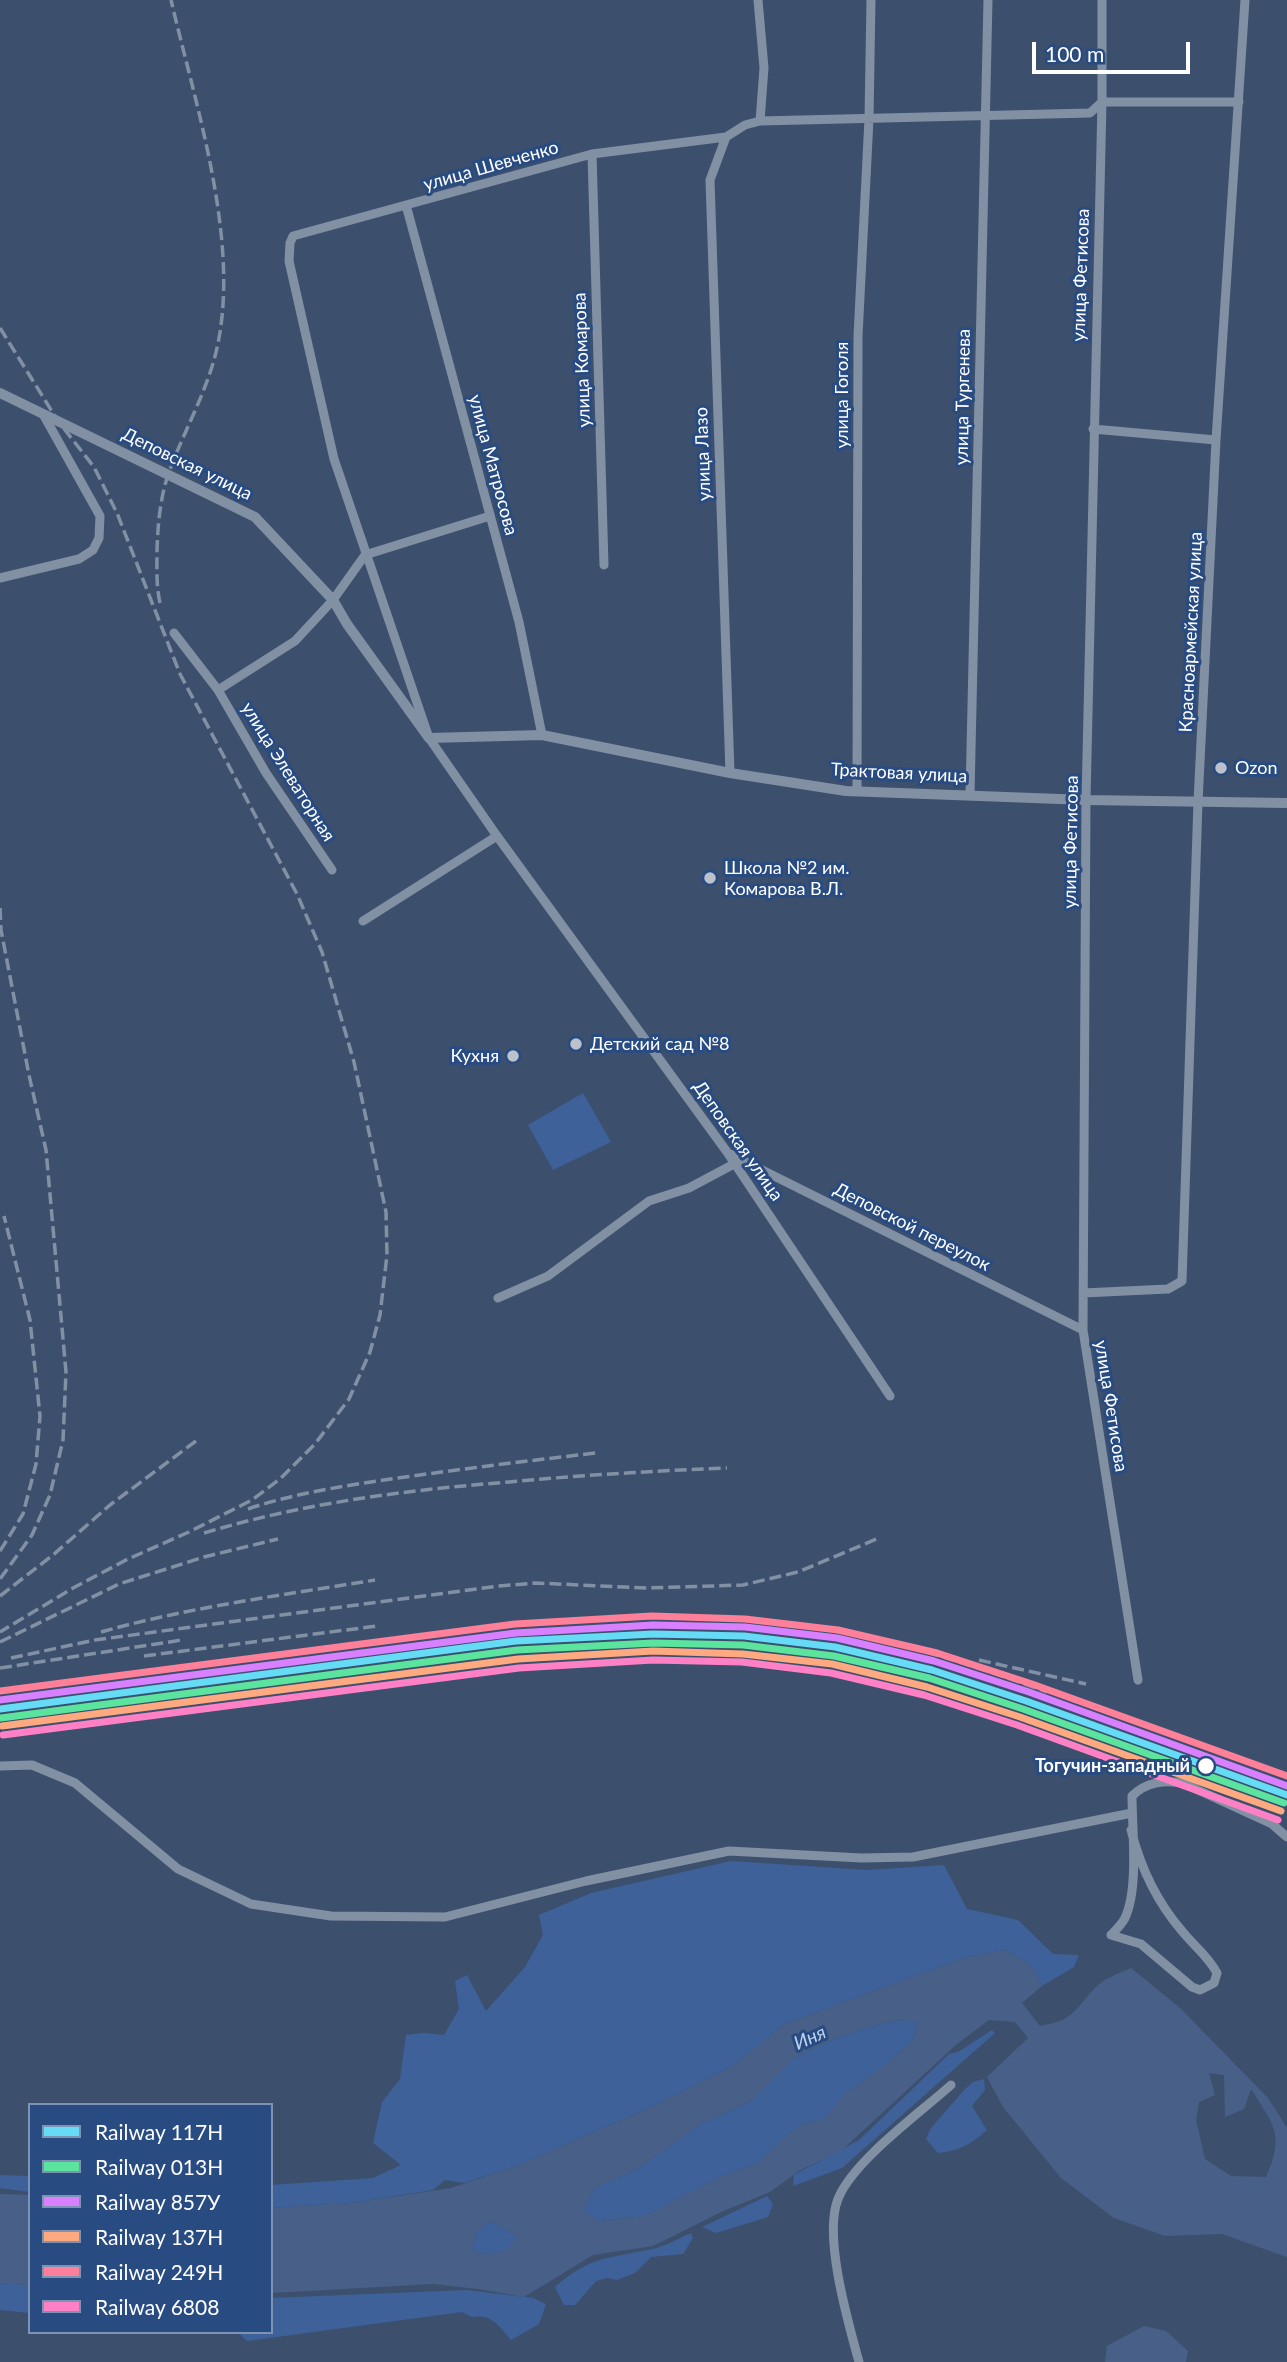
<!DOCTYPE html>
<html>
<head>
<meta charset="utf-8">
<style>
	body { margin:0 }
	#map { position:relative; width:1287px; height:2362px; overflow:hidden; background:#3c506e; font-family:Lato,sans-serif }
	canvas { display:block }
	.legend { position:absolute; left:28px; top:2103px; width:245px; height:231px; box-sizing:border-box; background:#284b82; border:2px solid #7e93b4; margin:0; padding:9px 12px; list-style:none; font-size:21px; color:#fff }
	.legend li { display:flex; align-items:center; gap:14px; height:35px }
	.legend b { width:35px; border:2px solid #7e93b4 }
	.scale { position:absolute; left:1032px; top:42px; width:158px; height:32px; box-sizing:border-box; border:4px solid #fff; border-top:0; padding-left:9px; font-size:21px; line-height:24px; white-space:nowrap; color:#fff; -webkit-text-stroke:5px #284b82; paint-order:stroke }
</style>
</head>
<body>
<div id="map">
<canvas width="1287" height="2362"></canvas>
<ul class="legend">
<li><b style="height:9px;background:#66dbf5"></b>Railway 117Н</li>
<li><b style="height:9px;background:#5ae49d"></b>Railway 013Н</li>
<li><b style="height:9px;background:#d880ff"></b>Railway 857У</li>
<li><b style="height:9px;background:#ffa980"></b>Railway 137Н</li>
<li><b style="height:9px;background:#ff8098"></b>Railway 249Н</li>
<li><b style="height:9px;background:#ff80c5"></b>Railway 6808</li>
</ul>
<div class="scale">100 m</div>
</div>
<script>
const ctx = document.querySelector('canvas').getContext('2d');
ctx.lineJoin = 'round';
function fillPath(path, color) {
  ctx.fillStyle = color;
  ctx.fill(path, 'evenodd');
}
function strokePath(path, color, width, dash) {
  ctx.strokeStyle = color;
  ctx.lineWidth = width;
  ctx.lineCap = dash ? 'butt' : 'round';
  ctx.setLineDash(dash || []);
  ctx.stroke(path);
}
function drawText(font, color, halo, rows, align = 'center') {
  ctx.font = font + ' Lato,sans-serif';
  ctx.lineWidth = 6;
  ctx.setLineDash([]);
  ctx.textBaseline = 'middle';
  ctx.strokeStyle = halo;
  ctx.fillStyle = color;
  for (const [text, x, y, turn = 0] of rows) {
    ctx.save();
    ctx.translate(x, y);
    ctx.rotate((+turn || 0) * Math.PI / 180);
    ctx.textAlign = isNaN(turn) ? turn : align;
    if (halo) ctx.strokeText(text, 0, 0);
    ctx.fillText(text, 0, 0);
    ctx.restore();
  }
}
fillPath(new Path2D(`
	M583,1093L611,1142L553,1170L528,1125Z
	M731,1861L867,1870L944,1865L967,1909L1018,1920L1053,1954L1079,1955L1074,1967L1042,1986L1030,1964L1004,1950L964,1958L785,2024L734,2065L669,2099L519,2165L464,2183L445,2180L433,2190L352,2203L271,2208V2185L373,2178L401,2165L373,2143L382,2102L400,2079L406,2035L423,2033L444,2035L459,2009L455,1981L467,1975L486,2011L525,1967L543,1935L539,1915L591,1893Z
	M900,2020L919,2021L912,2042L875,2073L846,2093L824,2119L798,2126L758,2163L720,2177L645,2216L599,2221L583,2211L595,2188L639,2168L700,2124L751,2101L795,2057L834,2039L868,2027Z
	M992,2030L995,2033L842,2168L793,2186L794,2175L859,2140L949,2054L958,2052Z
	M984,2079L985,2090L972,2106L987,2130C971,2144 960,2151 938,2153L926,2139L931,2128L965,2089L973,2082Z
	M0,2175L30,2176V2192L0,2188Z
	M767,2196L773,2204L768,2217L716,2233L702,2227Z
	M490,2221L517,2236L508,2250L486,2254L472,2251L476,2233Z
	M691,2233L693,2238L683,2254L651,2257L635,2273L617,2280L607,2278L596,2281L575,2305H564L555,2287C592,2254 611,2259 656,2248C668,2245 679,2238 691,2233Z
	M0,2283L30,2285V2313L0,2310Z
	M466,2290L533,2298L546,2304L539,2324L511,2340C499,2326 491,2313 472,2317L462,2312L247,2341L238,2332H271V2298Z`), '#3d6198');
fillPath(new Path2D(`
	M1004,1950L1030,1964L1042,1986L1022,2003L1040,2026C1076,2020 1074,2009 1097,1986C1105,1978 1120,1973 1131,1968L1180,2008L1268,2098L1287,2128V2257L1222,2234L1165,2236L1114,2218L1061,2178L1003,2107L987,2077L1028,2038L1015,2022L989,2020L957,2044L842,2150L799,2171L770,2192L721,2212L653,2246L593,2255L524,2297L478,2289L433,2284L271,2293V2208L352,2203L451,2188L519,2165L669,2099L734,2065L785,2024L964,1958ZM900,2020L919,2022L912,2042L875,2073L846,2093L824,2119L798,2126L758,2163L720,2177L645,2216L599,2221L583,2211L595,2188L639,2168L700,2124L751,2101L795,2057L834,2039L868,2027ZM1209,2073L1224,2075L1225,2117L1244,2109L1251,2089C1274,2125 1285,2135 1266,2177L1231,2176L1205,2159L1196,2120L1199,2102L1215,2095ZM490,2221L517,2236L507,2250L486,2254L472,2251L476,2233Z
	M0,2194L30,2195V2285L0,2283Z
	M1144,2326L1166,2331L1188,2351L1186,2362H1105L1107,2346Z`), '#486087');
strokePath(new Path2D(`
	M758,0L764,68L760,121L745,125L726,137L592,154L293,236L290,243L289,261L334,459L429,738L497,836L727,1152L890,1396
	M1102,0V102L1086,800L1083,1330L1138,1680
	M760,121L1090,113L1102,102H1239
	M726,137L710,180L730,773
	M592,154L604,565
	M406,205L519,622L542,735
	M1093,429L1216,440
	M0,578L79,559L93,550L99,538L100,516L43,414
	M174,633L218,690L295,641L333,600L365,555L490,516
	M218,690L266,773L332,870
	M857,791L858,336L869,119L871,0
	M970,794L988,0
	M363,921L497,836
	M728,1153L1083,1330
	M1083,1293L1168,1289L1182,1281L1198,802L1216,440L1245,0
	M498,1298L548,1276L649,1201L689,1188L734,1164
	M0,1766L32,1765L75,1783L178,1869L251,1904L331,1916L445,1917L586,1881L729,1851L861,1858L913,1857L1132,1813
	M1131,1830C1141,1869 1156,1901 1182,1931C1194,1946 1208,1956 1217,1973L1214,1983L1200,1990L1192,1987L1141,1944L1111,1935C1116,1930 1122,1924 1125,1918C1139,1888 1132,1829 1132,1796C1146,1782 1166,1779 1185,1784L1272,1824L1287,1837
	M859,2362C848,2322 823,2236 838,2199C853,2161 920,2113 951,2085`), '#8290a4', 9);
strokePath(new Path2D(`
	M0,393L255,517L333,600L347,624L429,738L542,735L730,773L846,791L1086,800L1287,803`), '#8290a4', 10);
strokePath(new Path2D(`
	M0,328L58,421L94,467L117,513L180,674L297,894L322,952L354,1062L386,1212L387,1255L380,1315L370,1352L349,1399L315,1444L280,1479L252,1500L189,1532L128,1559L73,1588L0,1632
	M160,603C156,585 157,568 157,550C158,523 160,498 169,472C185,428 211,385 219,338C238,233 195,103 171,0
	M0,908L1,930L29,1075L46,1150L66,1372L63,1440L50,1495L32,1535L0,1579
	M248,1509C292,1494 338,1487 384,1480C454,1470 525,1461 596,1453
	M204,1533C304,1503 406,1490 509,1482C582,1475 654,1471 727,1468
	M0,1551L23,1514L36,1464L40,1416L30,1320L4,1216
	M0,1596L53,1555L110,1505L196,1441
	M101,1632C190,1607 283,1595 375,1580
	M0,1642L119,1584L204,1557L278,1539
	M144,1656L377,1626
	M11,1658L95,1640L499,1586L536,1583L647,1588L743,1585L798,1572L879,1538
	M979,1660L1086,1684
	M0,1668L182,1640
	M0,1692L503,1625C616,1615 731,1610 843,1632C912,1645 980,1668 1047,1692`), '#8290a4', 3.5, [12, 5]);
strokePath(new Path2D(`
	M0,1709L516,1641L653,1634L744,1636L835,1647L932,1670L1026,1701L1287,1795`), '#66dbf5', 7);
strokePath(new Path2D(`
	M1,1718L517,1650L653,1643L743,1645L834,1656L929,1678L1023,1709L1284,1803`), '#5ae49d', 7);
strokePath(new Path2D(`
	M0,1700L516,1633L653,1625L745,1627L837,1638L934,1661L1029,1692L1287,1786`), '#d880ff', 7);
strokePath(new Path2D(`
	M2,1726L518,1659L653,1651L743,1654L832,1664L927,1687L1020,1717L1281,1811`), '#ffa980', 7);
strokePath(new Path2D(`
	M0,1691L515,1624L652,1616L745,1619L838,1630L937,1653L1032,1684L1287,1776`), '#ff8098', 7);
strokePath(new Path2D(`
	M3,1735L519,1668L653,1660L742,1662L831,1673L924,1695L1017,1725L1278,1820`), '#ff80c5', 7);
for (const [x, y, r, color] of [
	[1221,768,7,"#bbc2cc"],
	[710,878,7,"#bbc2cc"],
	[576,1044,7,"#bbc2cc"],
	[513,1056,7,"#bbc2cc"],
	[1206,1766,9,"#fff"]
]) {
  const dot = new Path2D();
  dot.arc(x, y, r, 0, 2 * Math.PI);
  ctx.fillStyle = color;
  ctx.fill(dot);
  strokePath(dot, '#284b82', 2.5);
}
drawText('18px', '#fff', '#284b82', [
	["улица Шевченко",491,166,-16],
	["улица Фетисова",1081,275,-88],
	["улица Комарова",582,360,-92],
	["улица Гоголя",842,395,-90],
	["улица Тургенева",963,397,-89],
	["улица Лазо",703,454,-92],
	["Деповская улица",187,464,26],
	["улица Матросова",493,465,75],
	["Красноармейская улица",1191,632,-87],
	["улица Элеваторная",288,772,58],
	["Трактовая улица",899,773,3],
	["улица Фетисова",1071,842,-89],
	["Деповская улица",738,1141,55],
	["Деповской переулок",912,1227,27],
	["улица Фетисова",1111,1406,81]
]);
drawText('18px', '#fff', '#284b82', [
	["Ozon",1235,768],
	["Школа №2 им.",724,868],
	["Комарова В.Л.",724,889],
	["Детский сад №8",590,1044],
	["Кухня",499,1056,"right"]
], 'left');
drawText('bold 18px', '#fff', '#284b82', [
	["Тогучин-западный",1190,1766]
], 'right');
drawText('italic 19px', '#bdd0ee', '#284b82', [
	["Иня",810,2038,-24]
]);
</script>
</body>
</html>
